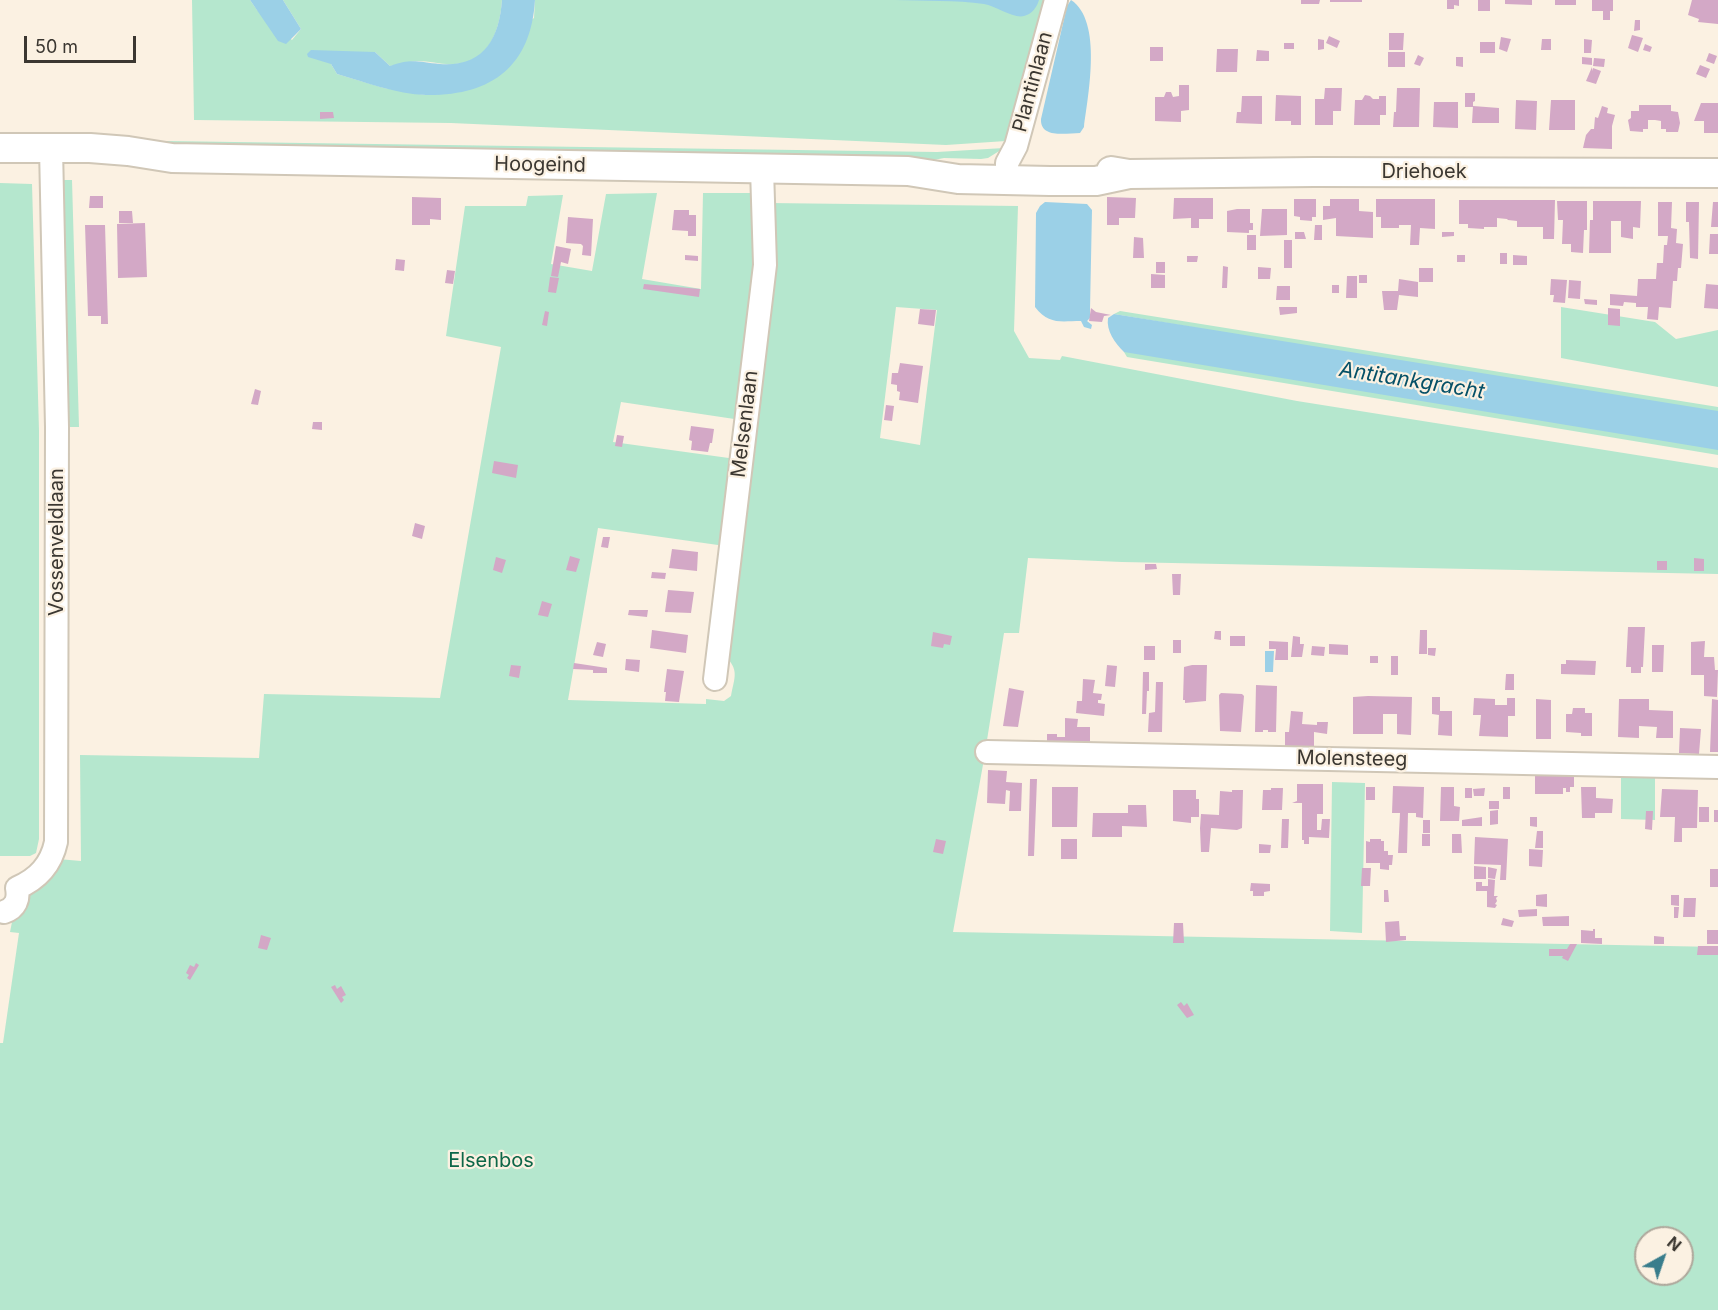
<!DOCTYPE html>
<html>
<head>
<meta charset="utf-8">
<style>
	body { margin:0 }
	#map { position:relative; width:1718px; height:1310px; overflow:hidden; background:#fbf1e2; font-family:Inter,sans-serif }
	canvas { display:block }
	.north { position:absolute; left:1634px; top:1226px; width:60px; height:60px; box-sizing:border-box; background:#fbf1e2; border:2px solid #aea79b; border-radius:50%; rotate:40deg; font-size:16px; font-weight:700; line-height:24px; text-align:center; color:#3b3731 }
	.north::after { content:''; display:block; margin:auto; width:21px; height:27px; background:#397d8c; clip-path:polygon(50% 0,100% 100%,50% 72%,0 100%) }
	.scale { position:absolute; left:24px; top:36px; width:112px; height:27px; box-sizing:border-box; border:3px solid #3b3731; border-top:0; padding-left:8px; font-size:18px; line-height:21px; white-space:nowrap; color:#3b3731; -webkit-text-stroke:4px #fbf1e2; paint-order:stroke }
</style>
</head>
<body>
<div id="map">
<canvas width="1718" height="1310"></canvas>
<div class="north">N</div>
<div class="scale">50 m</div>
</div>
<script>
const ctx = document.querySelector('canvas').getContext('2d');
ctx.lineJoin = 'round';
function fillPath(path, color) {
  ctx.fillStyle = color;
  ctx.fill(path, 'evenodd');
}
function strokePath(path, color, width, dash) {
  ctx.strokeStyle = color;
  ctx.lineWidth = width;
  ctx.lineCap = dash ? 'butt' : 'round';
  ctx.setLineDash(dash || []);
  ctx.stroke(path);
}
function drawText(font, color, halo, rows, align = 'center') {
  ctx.font = font + ' Inter,sans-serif';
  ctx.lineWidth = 4.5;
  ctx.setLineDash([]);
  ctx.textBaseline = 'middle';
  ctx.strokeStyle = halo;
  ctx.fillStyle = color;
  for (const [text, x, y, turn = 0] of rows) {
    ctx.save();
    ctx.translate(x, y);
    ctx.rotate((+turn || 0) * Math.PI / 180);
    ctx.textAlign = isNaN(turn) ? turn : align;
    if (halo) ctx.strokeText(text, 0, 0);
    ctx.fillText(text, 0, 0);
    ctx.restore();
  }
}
fillPath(new Path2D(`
	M192,0H250L257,10L292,40L301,29L283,0H502C500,29 490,62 455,64C442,65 430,61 418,61C409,61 399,65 390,66L375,52L331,64L337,74L384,88L425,95L534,18L535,0H1047L1006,141L946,145L451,123L194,120Z
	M94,140L937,152L1004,148L988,158L981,159L944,158L923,162L135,148Z
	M61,180H72L79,427H66Z
	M0,183L32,184L39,431V839L36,853L30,856H0Z
	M657,193L642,279L701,289L703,193H758L761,255L741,420L621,402L613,442L736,459L725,546L598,528L568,700L706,704V699L724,701L731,696C735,675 739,671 725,655L769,203L1018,206L1014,331L1029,358L1060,360L1062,356L1297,401L1718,468V574L1122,562L1028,558L1019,633H1004L984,759L953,932L1718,947V1310H0V1043H3L19,933L10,932L13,917L22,903L58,859L81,861L80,755L259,758L264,694L440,698L501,347L446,336L465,206H526L528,196L563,195L551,264L592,271L606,194ZM896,307L937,310L920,445L880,438ZM1646,1238H1682V1274H1646Z
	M1561,307L1655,322L1676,339L1718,330V387L1561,358Z
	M1120,311L1718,407V416L1114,314Z
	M1129,349L1718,446V455L1127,357L1124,352Z
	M1621,771L1655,773V820L1621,819Z
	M1332,782L1365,783L1362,933L1330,931Z`), '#b5e7ce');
fillPath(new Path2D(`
	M250,0H283L301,29L286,44L278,41Z
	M502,0H535C531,67 491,96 426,95C396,94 365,82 337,74L331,64L308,57L307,54L311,50L375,52L390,66C411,58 419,62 440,64C484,67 499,39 502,0Z
	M895,0H1039C1037,7 1032,14 1024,16C1014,19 996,6 984,4C956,0 924,1 895,0Z
	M1071,0C1103,21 1088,95 1084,127L1080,133C1067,133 1040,139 1041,119L1067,6Z
	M1045,202L1087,204L1092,210L1090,310V318L1087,321L1092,325L1091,329L1084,327L1081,321C1060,321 1049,325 1035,307L1036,213L1040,206Z
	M1114,314L1718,411V450L1124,352C1115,343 1106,331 1108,318Z
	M1265,651H1274L1273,672H1265Z`), '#9bd0e7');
fillPath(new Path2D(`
	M1301,0H1320L1319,4H1301Z
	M1330,0H1362V2H1330Z
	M1447,0H1459V6L1454,5V9H1447Z
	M1478,0H1490V11H1478Z
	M1505,0H1532V5L1505,4Z
	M1555,0H1576V5H1555Z
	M1592,0H1613V11H1610V20H1603V11H1592Z
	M1692,0H1718V24L1698,22L1699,19L1688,15Z
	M1635,20H1640V30L1634,31Z
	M1389,33H1404L1403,50H1389Z
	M1632,35L1643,38L1638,52L1628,48Z
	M1329,36L1340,41L1337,48L1326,43Z
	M1501,37L1511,39L1507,52L1499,49Z
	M1318,39L1324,40V49L1318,50Z
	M1542,39H1551V50H1541Z
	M1584,39L1592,40L1591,53H1584Z
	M1480,42H1495V53H1480Z
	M1284,43H1294V49H1284Z
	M1645,44L1652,47L1650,52L1643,50Z
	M1150,47H1163V61H1150Z
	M1217,49H1238L1237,72H1216Z
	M1257,50L1269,51V61H1256Z
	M1388,52H1405V67H1388Z
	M1709,53L1717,56L1714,64L1706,61Z
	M1418,55L1424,58L1420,66L1414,64Z
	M1456,57H1463V67L1456,66Z
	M1582,57L1592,58V65L1582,64Z
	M1594,58L1605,59L1604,67L1593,66Z
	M1700,65L1710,69L1706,78L1696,74Z
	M1592,67V71L1593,68L1601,71L1596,84L1586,81Z
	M1179,85H1189V110L1181,111V122L1155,121V97H1164L1166,92H1171L1173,97L1179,96Z
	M1325,88H1342L1341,111H1333V125H1315V99H1324Z
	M1397,88H1420L1419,127H1393L1394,112H1396Z
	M1465,93H1475V101L1473,102V107H1465Z
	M1276,95L1301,96V125H1291V121H1275Z
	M1365,95L1370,96L1373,99H1379V96H1386V115H1380V125H1354L1355,100H1362Z
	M1242,96H1262V124L1236,123L1237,112H1241Z
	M1516,100L1537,101L1536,130L1515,129Z
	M1551,100H1575V130H1549Z
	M1434,102H1458V128L1433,127Z
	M1701,103H1718V133H1704V121H1694Z
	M1639,105H1671V111L1678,112L1680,123L1678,132H1666V129H1661V121L1655,120H1648V129H1643V132L1630,131L1628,120L1631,118V111H1639Z
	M1473,106L1499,108V123H1472Z
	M1602,106L1608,108L1607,113L1615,115L1612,126V149L1583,148L1586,135L1591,129H1594L1595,117L1598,118Z
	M320,112H333L334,118L320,119Z
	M90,196H103V208H89Z
	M412,197L441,198V220L430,219V225H412Z
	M1107,197L1136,198L1135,218H1119V225H1107Z
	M1174,198H1213V219H1199V228H1191V218L1173,219Z
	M1294,199H1316V217H1312V221L1300,220V217L1294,216Z
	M1330,199H1359V211L1373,212V238L1336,236V218L1323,220V206H1330Z
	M1376,199H1435V229L1420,228L1419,245H1410L1411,225H1399V228H1381V217H1376Z
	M1459,200H1555L1554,239H1543V227H1517V221L1508,220L1507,219L1497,218V227H1484V229L1468,228V224H1459Z
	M1557,201H1587V230H1584L1583,253L1571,252V244H1562L1563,220H1558Z
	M1593,201H1641L1640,228L1633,227V239L1621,237V221H1611V253H1589L1590,220H1593Z
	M1658,202H1672L1671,228L1677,229L1676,243L1683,244L1681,268H1678L1677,281H1673L1671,308L1659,307L1658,320L1647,319L1648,307H1636V303L1624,302L1623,306L1610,305V294L1637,296L1638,279H1656L1657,263H1663L1664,245H1667L1668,236H1658Z
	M1686,202H1699L1698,259L1690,258L1689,222H1686Z
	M1713,202H1718V227H1711Z
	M1237,209H1250V223H1253V230H1249V233L1227,232V211Z
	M1262,209H1287V235L1260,236Z
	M674,210H689V215H696V236H688V231L672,230Z
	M119,211H132L133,223H119Z
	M568,217L593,219L591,256L582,255L583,246L581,244L566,243Z
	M145,223L147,277L118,278L117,224Z
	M85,225H105L108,324H101V316H88Z
	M1315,225H1322V240H1314Z
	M1295,232H1304L1306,239H1295Z
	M1442,232H1454V236L1442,237Z
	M1710,234H1718V254H1709Z
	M1247,235H1256V250H1247Z
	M1134,237L1143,238L1144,258H1133Z
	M1284,240H1292V268H1284Z
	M556,246L571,249L568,264L561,262L558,277L551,276Z
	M1500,253H1507V264H1500Z
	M685,255L698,256V261L685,260Z
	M1457,255H1465V262H1457Z
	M1513,255L1527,256V265H1513Z
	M1187,256H1198L1197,262H1187Z
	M396,259L405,260L404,271L395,270Z
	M1156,262H1165V273H1156Z
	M1223,266L1228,267L1227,288H1222Z
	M1258,267L1271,268L1270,279H1258Z
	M1419,268H1433V282H1419Z
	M447,270L455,271L453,284L445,283Z
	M1151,274L1165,275V288H1151Z
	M1359,275H1367V283H1359Z
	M1347,276H1357V298H1346Z
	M550,277L559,278L556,293L548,292Z
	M1399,279L1418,282V297L1399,295L1397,310H1384L1382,291H1398Z
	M1551,279L1567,280L1565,303L1553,302L1554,295H1550Z
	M1569,280L1581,281L1580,299L1568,298Z
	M644,284L700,289L699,297L643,289Z
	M1706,284L1718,285V309L1704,308Z
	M1332,285H1339V293H1332Z
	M1277,286H1290V300H1276Z
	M1584,299L1597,300V305L1585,304Z
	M1279,307H1297V313L1280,315Z
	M1091,308L1096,312L1111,315L1104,316L1102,322L1089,321Z
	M1608,308L1620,309V326L1608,325Z
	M920,309L936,310L934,326L918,324Z
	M545,311L549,312L547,326L542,325Z
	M900,363L923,366L918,403L899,400L900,392L897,391V385L891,384L892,373H898Z
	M255,389L261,391L258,405L251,404Z
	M886,405L894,406L892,421L884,420Z
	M313,422H322V430L312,429Z
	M691,426L714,429L712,443H710L708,452L691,450L692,441L689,440Z
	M617,435L624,436L622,447L615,446Z
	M494,461L518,465L516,478L492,473Z
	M415,523L425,526L422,539L412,536Z
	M603,537H610L608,548L601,547Z
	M672,549L698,552L697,571L669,568Z
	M570,556L580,559L576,572L566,570Z
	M496,557L506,560L502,573L493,570Z
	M1694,558L1704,559V571H1694Z
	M1657,561H1667V570H1657Z
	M1145,564H1156L1157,569L1145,570Z
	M652,572L666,573L665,579L651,578Z
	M1172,574H1181L1180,595H1173Z
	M668,590L694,592L691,613L665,612Z
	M542,601L552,604L548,617L538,615Z
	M629,610H648L647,617L628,615Z
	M1628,627H1645L1643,667H1641V673H1631V667H1626Z
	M652,630L688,635L686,653L650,648Z
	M1420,630H1427V654H1419Z
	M1215,631H1221V640L1214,639Z
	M933,632L952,636L950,645L944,644L943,648L931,646Z
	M1230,636H1245V646H1230Z
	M1293,636L1300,637V644H1304L1302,657H1291Z
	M1173,640H1181V653H1173Z
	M1269,641L1288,642V660H1275L1276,649H1269Z
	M1705,641L1704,657H1714L1715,670H1718L1717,697L1704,696V675H1691V642Z
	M597,642L606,644L603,657L593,655Z
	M1329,644L1348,645V655L1329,654Z
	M1652,645H1664L1663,672H1652Z
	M1144,646H1155V660H1144Z
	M1312,646L1325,647L1324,656L1311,655Z
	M1428,648H1436L1435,656L1428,655Z
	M1370,656H1378V663H1370Z
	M1391,656H1398V675H1391Z
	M626,659L640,660L639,672L625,670Z
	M1566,660L1596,661L1595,675L1561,674V664H1566Z
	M574,663L607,668V673H593V670L573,669Z
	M511,665L521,666L519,678L509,676Z
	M1107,665L1117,666L1115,687L1105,686Z
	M1192,665H1207L1206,701L1185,703V700H1183L1184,667Z
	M667,669L684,671L679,702L665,701L666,692H664Z
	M1143,672H1149V691H1147L1146,714H1142Z
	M1506,674H1514V690H1505Z
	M1083,679L1095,680L1093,693L1102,694L1101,700H1098V703L1105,704L1104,716L1076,713L1077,701H1082Z
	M1156,682H1163L1162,732H1148L1149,713L1155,712Z
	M1256,685L1277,686L1276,732H1268V730H1263V732H1255Z
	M1009,688L1024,691L1018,727L1003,726Z
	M1221,693L1242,694L1244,696L1241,732L1220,731L1219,695Z
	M1368,696L1412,697L1411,735L1397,734V714H1383V734H1353V697Z
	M1432,697H1440V711H1452V736L1438,735L1439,715L1432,714Z
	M1474,698L1495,699V705H1507V698H1515V716H1508V737L1479,736L1481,715H1473Z
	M1536,699L1551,700V739H1536Z
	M1619,699H1649V710L1673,711V738H1656L1657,727L1639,726V738L1618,737Z
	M1712,699L1718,700V752H1710Z
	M1573,708H1585V713H1592V736H1581V733L1566,732V714H1572Z
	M1291,711L1303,712L1302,724L1317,725V722H1328L1327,734L1314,732V749L1285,748V732H1289Z
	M1065,718L1078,719L1077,727H1090V744L1047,743V734H1057V737H1065Z
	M1680,728L1701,729L1699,754L1679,753Z
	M1535,769L1574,774V787H1570V792H1566V788H1563V794H1535Z
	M988,770L1007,771L1006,782L1022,783L1021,811H1009L1010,791L1006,790L1005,804L987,803Z
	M1030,779H1037L1034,856H1028Z
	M1297,784H1323V814H1317V830H1321L1322,819H1330L1329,838L1309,837V844H1304V840H1302V803H1292L1297,801Z
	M1393,786L1424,787L1423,818L1416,817V813H1408L1407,853H1398L1400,813H1392Z
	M1052,787H1078L1077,827H1052Z
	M1366,787H1375V800H1366Z
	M1441,787H1454V806L1460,807L1459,821H1440Z
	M1503,787H1510V799H1503Z
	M1581,787H1596V798L1613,799L1612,813H1595V818H1582Z
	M1271,788H1283L1282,810H1262L1263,790H1271Z
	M1465,788H1472V798H1465Z
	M1485,788L1484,796H1474L1473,789Z
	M1662,789L1698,790L1697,828H1682V842H1674L1675,817H1660Z
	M1173,790H1196V799H1199V817H1191V823L1173,821Z
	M1232,790H1243L1242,828L1237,830L1211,828L1209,852H1201L1200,828L1201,814L1219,815L1220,791L1232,792Z
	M1489,801H1499V809H1489Z
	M1128,805H1146L1147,827L1122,826V837H1092L1093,813H1128Z
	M1699,807H1709V822H1699Z
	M1498,810V824L1490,825V811Z
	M1714,810H1718V822H1714Z
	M1646,811H1653L1652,830L1645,829Z
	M1482,817V826H1462V820Z
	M1530,817H1537V827L1530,826Z
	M1282,819H1289L1288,848H1281Z
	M1423,820H1430V833H1423Z
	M1537,831H1543V848H1535Z
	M1422,834H1430V846H1422Z
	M1452,834H1461L1462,853H1452Z
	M1475,837L1508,839L1506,880H1500L1501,865L1474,864Z
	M936,839L946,841L943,854L933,852Z
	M1061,839H1077V859H1061Z
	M1370,839H1381V841H1384V851H1388V855H1393L1392,865H1389V870L1380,869V863H1366V841L1370,842Z
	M1259,844L1271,845L1270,853H1259Z
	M1529,849L1543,850L1542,867L1529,866Z
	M1474,866L1486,867V879H1474Z
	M1488,867L1497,869L1495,879L1488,878Z
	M1362,868H1371L1370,886H1361Z
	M1710,869H1718V887H1710Z
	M1488,879L1495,880L1494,896H1498L1496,898L1497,901L1495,904L1497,905L1495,908L1487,907V891H1476V882H1482V886H1488Z
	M1251,883L1270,884V891L1264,892V896H1253V891H1250Z
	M1384,890H1388L1389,902H1384Z
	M1547,894V907L1536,906V895Z
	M1671,895H1679V906L1671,905Z
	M1684,898H1696L1695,917H1683Z
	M1674,907H1679L1678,918H1674Z
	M1537,909V916L1519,917L1518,910Z
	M1569,916V926H1543L1542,917Z
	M1503,918L1514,921L1512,927L1501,925Z
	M1399,921L1400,936H1406V940L1386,942L1385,922Z
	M1174,923H1183L1184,943H1173Z
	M1593,929H1595V938H1602V944L1581,943V930L1593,931Z
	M1707,930H1718V944H1707Z
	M261,935L271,938L267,950L258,948Z
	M1654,936L1664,937V944H1654Z
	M1570,944H1577L1568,961L1562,958L1563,956H1549V949H1567Z
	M1698,946H1718V955H1697Z
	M196,963L199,965L190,980L187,978L189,975L186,973L190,965L194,967Z
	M335,985L337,989L341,986L346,995L342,997L344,1000L341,1003L331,987Z
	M1181,1002L1184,1006L1187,1003L1194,1015L1187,1018L1177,1005Z`), '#d3a8c6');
const minor = new Path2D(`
	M1007,180V163L1016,146L1056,0
	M715,679L765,265L762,169
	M987,752L1718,767
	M4,912C16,908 19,899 17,888C38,879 51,865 56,842L57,427L51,148`);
const major = new Path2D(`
	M0,148H90L128,151L172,158L908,171L958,179L1050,181H1096L1129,174
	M1111,171L1129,174L1314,172L1718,173`);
strokePath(minor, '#d0c7b7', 26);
strokePath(major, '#d0c7b7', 32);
strokePath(minor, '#fff', 22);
strokePath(major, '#fff', 28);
drawText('20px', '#3b3731', '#fbf1e2', [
	["Plantinlaan",1033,82,-75],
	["Hoogeind",540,165,1],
	["Driehoek",1424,172],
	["Melsenlaan",745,424,-83],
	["Vossenveldlaan",57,542,-90],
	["Molensteeg",1352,759,1]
]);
drawText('20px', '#0d6748', '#fbf1e2', [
	["Elsenbos",491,1161]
]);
drawText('italic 21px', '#055067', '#fbf1e2', [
	["Antitankgracht",1412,381,9]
]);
</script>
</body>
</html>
